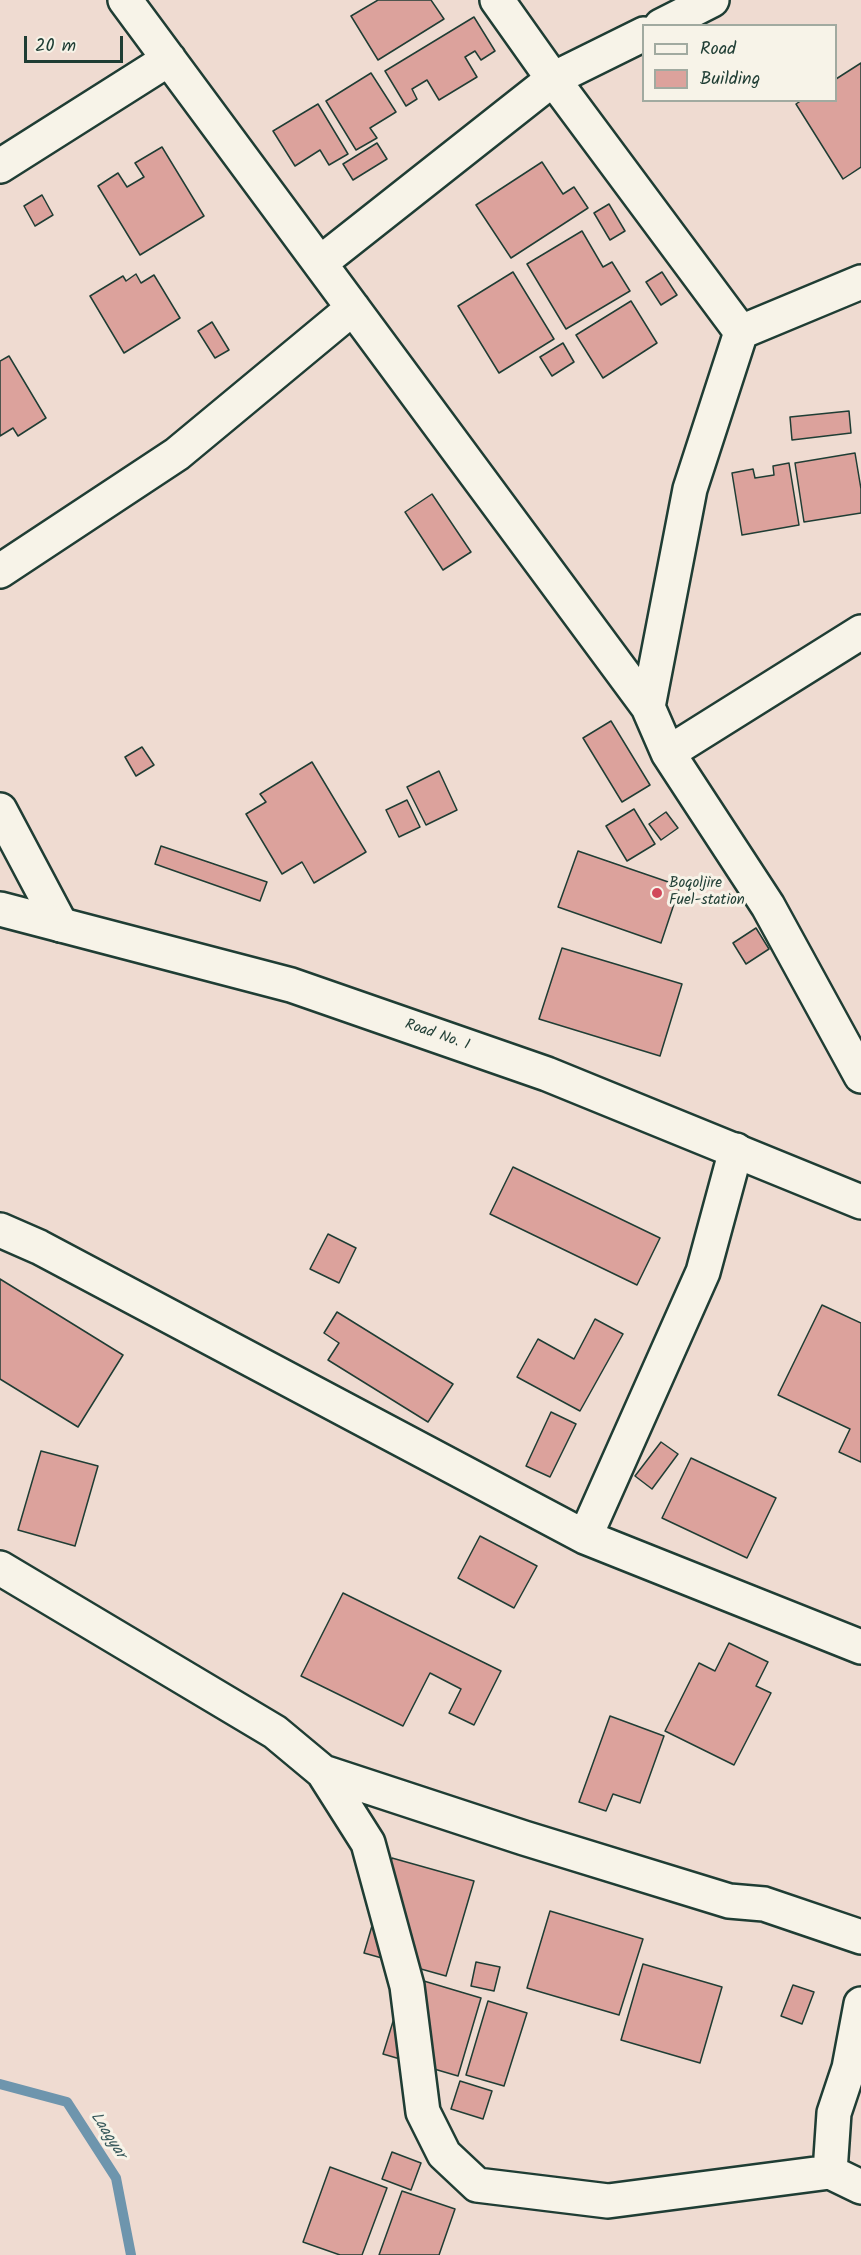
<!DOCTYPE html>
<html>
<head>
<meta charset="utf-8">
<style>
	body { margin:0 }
	#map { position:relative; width:861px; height:2255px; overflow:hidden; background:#efdbd1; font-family:Kalam,sans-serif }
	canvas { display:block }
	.legend { position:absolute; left:642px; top:24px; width:195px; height:78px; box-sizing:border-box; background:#f7f3e8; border:2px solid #a1aaa0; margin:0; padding:8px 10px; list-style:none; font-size:18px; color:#1f3d34 }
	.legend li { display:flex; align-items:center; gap:12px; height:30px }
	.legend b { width:30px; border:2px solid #a1aaa0 }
	.scale { position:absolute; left:24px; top:36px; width:99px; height:27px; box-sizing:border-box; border:3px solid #1f3d34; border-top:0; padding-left:8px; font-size:18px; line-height:21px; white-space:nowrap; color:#1f3d34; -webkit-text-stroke:4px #f7f3e8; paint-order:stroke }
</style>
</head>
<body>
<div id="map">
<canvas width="861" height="2255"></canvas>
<ul class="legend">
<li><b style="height:8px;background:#f7f3e8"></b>Road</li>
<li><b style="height:16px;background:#dca29c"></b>Building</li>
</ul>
<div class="scale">20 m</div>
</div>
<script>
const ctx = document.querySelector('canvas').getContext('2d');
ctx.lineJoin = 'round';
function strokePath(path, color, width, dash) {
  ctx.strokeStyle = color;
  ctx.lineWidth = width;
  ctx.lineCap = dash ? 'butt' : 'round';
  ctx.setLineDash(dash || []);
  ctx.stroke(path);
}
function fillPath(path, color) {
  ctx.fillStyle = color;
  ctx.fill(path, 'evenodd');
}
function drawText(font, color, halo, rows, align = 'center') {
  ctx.font = font + ' Kalam,sans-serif';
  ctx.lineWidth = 6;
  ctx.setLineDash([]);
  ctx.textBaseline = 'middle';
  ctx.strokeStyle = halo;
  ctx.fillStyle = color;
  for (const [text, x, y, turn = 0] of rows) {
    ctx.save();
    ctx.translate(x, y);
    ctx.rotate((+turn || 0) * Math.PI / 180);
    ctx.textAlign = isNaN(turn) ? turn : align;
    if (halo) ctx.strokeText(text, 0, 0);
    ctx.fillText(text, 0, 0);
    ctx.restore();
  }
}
strokePath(new Path2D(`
	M0,2084L67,2102L116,2178L131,2255`), '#6e95ad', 10);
const building = new Path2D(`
	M378,0H431L444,19L378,60L351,16Z
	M474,17L495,51L481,60L475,51L465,57L477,77L439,100L427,80L412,89L417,99L406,106L385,71Z
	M861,63V167L843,179L796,104L802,100H836V79Z
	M371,73L396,112L370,128L377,138L356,150L326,101Z
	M318,104L348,154L329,165L320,150L295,166L273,131Z
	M377,143L387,159L353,180L343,164Z
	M162,147L204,216L140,255L98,186L118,173L127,187L144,177L135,163Z
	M542,162L563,194L574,187L588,208L511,258L476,205Z
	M42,195L53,215L35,226L24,206Z
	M609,204L625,231L610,240L594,213Z
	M582,231L603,267L612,262L630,291L566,329L527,264Z
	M513,272L554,339L499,373L458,306Z
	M662,272L677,295L661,305L646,282Z
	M136,274L141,283L154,275L180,318L124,353L90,296L123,276L126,281Z
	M631,301L657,343L603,378L576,335Z
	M212,322L229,350L215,358L198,331Z
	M563,343L574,362L552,376L540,357Z
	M9,356L46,418L18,436L13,428L0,436V361Z
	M849,411L851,433L792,440L790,417Z
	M855,453L861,489V513L804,522L795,463Z
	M789,463L799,525L742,535L732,473L753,469L755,478L774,475L773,466Z
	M432,494L471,552L443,570L405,512Z
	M611,721L650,785L622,802L583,738Z
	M142,747L154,765L136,776L125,757Z
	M312,762L366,852L314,883L302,862L282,874L246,814L266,802L260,794Z
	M439,771L457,810L426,825L407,787Z
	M407,800L420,827L399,837L386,810Z
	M634,809L655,844L627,861L606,826Z
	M666,812L678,828L661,840L649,824Z
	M161,846L267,882L260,901L155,864Z
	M578,851L680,886L661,943L558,907Z
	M756,928L769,949L746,964L733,943Z
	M562,948L682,984L660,1056L539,1019Z
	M513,1167L660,1238L637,1285L490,1214Z
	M328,1234L356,1248L339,1283L310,1269Z
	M0,1279L123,1355L78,1427L0,1379Z
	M822,1305L861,1323V1462L839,1452L850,1429L778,1395Z
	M337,1312L453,1384L428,1422L328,1360L339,1343L324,1333Z
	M595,1319L623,1334L580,1411L517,1377L538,1339L574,1359Z
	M551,1412L576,1424L550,1477L526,1466Z
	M661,1442L678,1454L652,1489L635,1476Z
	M41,1451L98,1466L75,1546L18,1530Z
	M691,1458L776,1498L747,1558L662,1518Z
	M480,1536L537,1566L514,1608L458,1578Z
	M343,1593L501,1671L474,1725L449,1713L461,1689L430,1673L403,1726L301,1676Z
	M729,1643L768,1662L756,1686L771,1693L734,1765L665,1731L699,1663L715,1671Z
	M610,1716L664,1736L640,1803L613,1794L606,1811L579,1802Z
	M392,1858L474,1881L446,1976L364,1953Z
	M550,1911L643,1939L619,2015L527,1988Z
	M476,1962L500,1967L494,1991L471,1986Z
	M643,1964L722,1987L700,2063L621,2040Z
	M407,1976L481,1998L458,2076L383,2054Z
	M793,1985L814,1992L802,2024L781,2016Z
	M488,2001L527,2013L504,2086L466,2075Z
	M460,2081L492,2091L483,2119L451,2109Z
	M392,2152L421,2163L411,2190L382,2179Z
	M330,2167L387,2188L362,2255H340L303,2242Z
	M402,2191L455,2209L439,2255H379Z`);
fillPath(building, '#dca29c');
strokePath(building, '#1f3d34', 1.5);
const street = new Path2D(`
	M125,0L648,707
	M497,0L553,79L741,332L690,489L648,707L668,753L768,906L861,1076
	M661,26L712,0
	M0,166L169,59
	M320,263L553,79L644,34
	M741,332L861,282
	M0,571L177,454L353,308
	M668,753L861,632
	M0,810L61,925
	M0,1230L39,1247L585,1537L861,1647
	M585,1537L703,1272L736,1150
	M0,1568L275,1732L323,1772L368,1843L407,1986L423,2112L444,2154L477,2185L608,2201L830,2172L861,2187
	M323,1772L524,1838L729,1901L764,1904L861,1937
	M830,2172L834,2113L849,2068L861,2004`);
const highway = new Path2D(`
	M0,909L291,985L547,1074L861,1202`);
strokePath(street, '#1f3d34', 38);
strokePath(highway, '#1f3d34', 38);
strokePath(street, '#f7f3e8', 33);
strokePath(highway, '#f7f3e8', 33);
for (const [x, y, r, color] of [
	[657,893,6,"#d1495b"]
]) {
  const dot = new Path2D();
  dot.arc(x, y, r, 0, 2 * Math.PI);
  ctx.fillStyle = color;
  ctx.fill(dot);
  strokePath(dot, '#f7f3e8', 2);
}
drawText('15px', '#1f3d34', '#f7f3e8', [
	["Boqoljire",669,884],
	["Fuel-station",669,901]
], 'left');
drawText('15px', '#1f3d34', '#f7f3e8', [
	["Road No. 1",437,1036,19]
]);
drawText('italic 16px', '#395a5c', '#f7f3e8', [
	["Laagyar",107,2136,57]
]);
</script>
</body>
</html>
